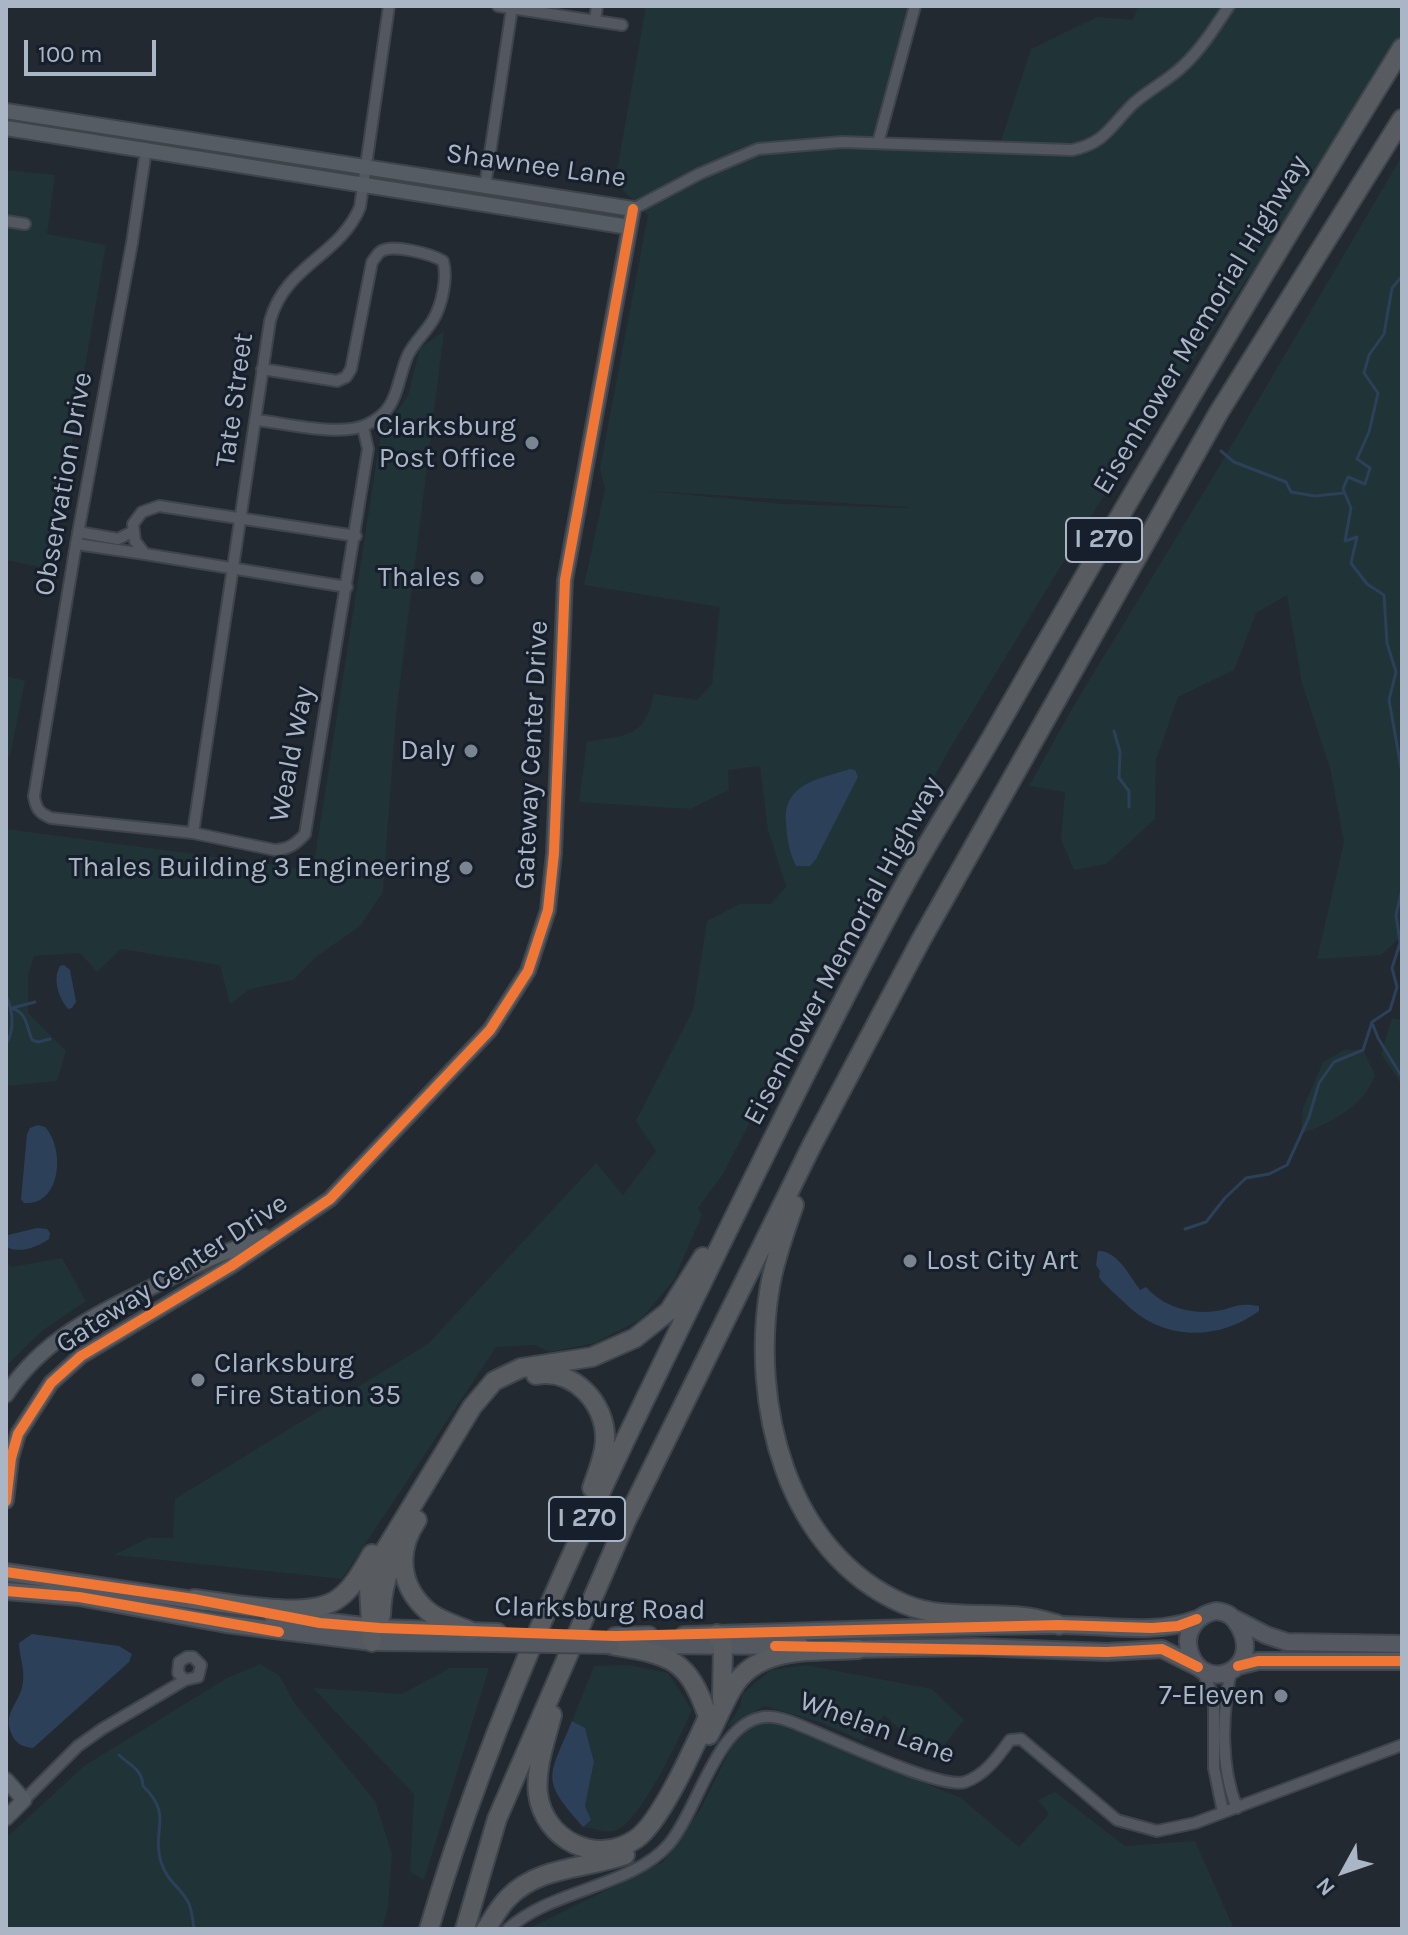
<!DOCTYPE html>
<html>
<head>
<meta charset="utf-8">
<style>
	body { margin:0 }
	#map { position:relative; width:1408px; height:1935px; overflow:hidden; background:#232931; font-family:Karla,sans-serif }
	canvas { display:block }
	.frame { position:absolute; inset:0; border:8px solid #aab5c5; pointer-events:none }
	.north { position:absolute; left:1304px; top:1831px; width:80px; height:80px; -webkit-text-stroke:6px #161f2b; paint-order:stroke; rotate:230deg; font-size:22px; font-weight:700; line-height:32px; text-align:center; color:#aab5c5 }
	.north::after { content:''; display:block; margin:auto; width:28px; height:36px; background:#aab5c5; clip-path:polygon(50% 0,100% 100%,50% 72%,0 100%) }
	.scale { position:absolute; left:24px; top:40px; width:132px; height:36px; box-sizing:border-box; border:4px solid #aab5c5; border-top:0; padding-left:10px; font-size:24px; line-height:28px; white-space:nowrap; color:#aab5c5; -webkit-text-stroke:6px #161f2b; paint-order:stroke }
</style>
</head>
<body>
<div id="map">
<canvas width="1408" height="1935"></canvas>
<div class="frame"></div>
<div class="north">N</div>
<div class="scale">100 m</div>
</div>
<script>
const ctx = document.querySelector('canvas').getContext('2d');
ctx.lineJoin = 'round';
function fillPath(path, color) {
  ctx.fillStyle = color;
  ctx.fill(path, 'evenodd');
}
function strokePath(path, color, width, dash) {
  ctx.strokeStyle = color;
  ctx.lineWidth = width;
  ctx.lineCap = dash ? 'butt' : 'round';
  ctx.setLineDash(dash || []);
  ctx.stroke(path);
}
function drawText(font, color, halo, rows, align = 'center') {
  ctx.font = font + ' Karla,sans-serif';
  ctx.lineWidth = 6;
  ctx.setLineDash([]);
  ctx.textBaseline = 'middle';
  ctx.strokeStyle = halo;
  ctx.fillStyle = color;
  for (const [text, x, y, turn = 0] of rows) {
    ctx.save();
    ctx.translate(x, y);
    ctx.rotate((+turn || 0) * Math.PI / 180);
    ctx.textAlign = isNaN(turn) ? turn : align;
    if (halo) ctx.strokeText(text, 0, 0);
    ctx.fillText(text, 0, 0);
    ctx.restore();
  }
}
fillPath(new Path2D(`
	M646,6H915L878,143L999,147L1031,49L1097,17L1133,20L1138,6H1402V48L1125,461L949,750L856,919L723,1174L698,1208L702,1215L674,1280L641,1319L595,1343L550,1352L535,1345L496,1347L342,1579L114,1555L148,1538H173L175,1499L428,1344L596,1163L623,1195L656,1151L636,1121L693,1010L707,921L740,904H771L786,886L768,830L760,766L728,770L729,790L690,809L579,802L587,742C628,734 644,739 654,694L697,700L712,684L720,607L584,585L605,489L600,468L648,215L615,182ZM649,491L908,507L909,508L783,504Z
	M1402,156V936L1381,955L1317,959L1344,842L1330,768L1302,683L1287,595L1256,613L1234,670L1178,697L1156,760L1155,819L1106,864L1074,870L1061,839L1065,792L1029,786L1073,707L1210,482Z
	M6,170L55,175L47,234L106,245L50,569L6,560Z
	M444,331L396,714L383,892L360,926L316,957L293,980L250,989L230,1004L220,965L121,949L97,972L80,953L34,956L28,976V1013L66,1051L57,1081L6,1086V829L313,870L381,433L408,396L420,348Z
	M6,676L25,681L10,756L6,758Z
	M1392,1018L1402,1020V1085L1381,1054Z
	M1344,1050H1363L1375,1075C1365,1106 1330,1123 1301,1134L1303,1108L1323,1062Z
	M62,1258L86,1301L42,1331L6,1366V1262L12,1267Z
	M260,1664L279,1675L295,1704L375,1801L392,1854L388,1908L382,1929H6V1838L84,1766L227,1678Z
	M628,1665L668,1673L692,1710C680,1736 641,1823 614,1831C606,1833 592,1828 583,1827L591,1820L585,1806L594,1762L585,1729L572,1721L594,1666Z
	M806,1665L932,1689L964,1720L944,1745L914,1742L884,1715L863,1741L822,1723L765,1706L726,1728L740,1707L742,1694L771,1670Z
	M450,1668H489L424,1880L410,1872L414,1794L313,1688L402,1694Z
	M773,1721L961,1798L1019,1847L1049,1814L1038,1800L1055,1792L1125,1846L1195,1841L1234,1929H528L663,1862L701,1808L731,1748L747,1728Z`), '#203337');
fillPath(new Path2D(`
	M850,769L855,770L858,777L816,859L810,866H796C789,852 787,838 786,823C783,783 819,779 850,769Z
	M64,965L70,970L76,1002L72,1008L68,1009C59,998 52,980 60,966Z
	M38,1125L45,1127C65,1148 62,1206 24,1203L21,1199L27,1134L30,1128Z
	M37,1228L47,1229L50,1233L49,1239C38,1247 19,1254 7,1247L8,1235Z
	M1098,1251C1117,1250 1130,1276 1140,1290L1146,1287C1163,1306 1189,1315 1216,1311C1236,1308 1235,1302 1259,1306V1311C1217,1342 1162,1340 1126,1304C1117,1295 1106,1287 1099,1277L1100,1271L1096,1265Z
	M32,1634L119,1646L132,1654L129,1662L33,1748C23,1747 16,1744 12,1735C1,1712 22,1702 23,1681C25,1669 19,1655 19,1643Z
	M572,1721L585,1728L594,1762L585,1806L591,1820L583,1827C540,1778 548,1779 572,1721Z`), '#2c405a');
strokePath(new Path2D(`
	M1402,276L1392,288L1384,334L1369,355L1364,373L1378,393L1369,432L1357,459L1370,468L1365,484L1348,477L1343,489L1351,508L1345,541L1357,537L1351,563L1367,584L1384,595L1387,643L1396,672L1389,700L1402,773
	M1221,451L1234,462L1286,482L1291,492L1315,496L1344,493
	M1114,731L1120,752L1119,778L1129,791V807
	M1402,830V834
	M1402,889L1396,915L1402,956
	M6,996C13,1010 15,1030 6,1044
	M12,1008C28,1014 26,1026 32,1040L38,1042L50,1039
	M12,1008L35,1002
	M1373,1025L1378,1038L1402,1077
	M1185,1229L1206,1222L1225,1198L1246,1178L1269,1174L1287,1165L1309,1117L1319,1083L1334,1062L1363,1050L1372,1022L1390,1010L1397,987L1392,968L1400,943
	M119,1755C131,1766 142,1769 143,1786C174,1816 151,1829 161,1862C167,1882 182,1888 189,1904C192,1911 193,1921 194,1929`), '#2c405a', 3);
const street = new Path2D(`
	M498,6L622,25
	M595,21L597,6
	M878,143L915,6
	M146,150L132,243L76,544L34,796C36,809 39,813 51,818L193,833L275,850C289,849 296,844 305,834L368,449L363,427
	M485,186L512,8
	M633,209L699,174L758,149L842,142L1072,150C1106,143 1111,125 1134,103C1150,89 1169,80 1184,65C1202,48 1215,27 1229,6
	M6,221L25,224
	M256,420C285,423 339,437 366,425C400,410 395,384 408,355C414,342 426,332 433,320C442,305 448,277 443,261C431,254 391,243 380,252C378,253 373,261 372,262L351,369L346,377L337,381L262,369
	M78,532L118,539L132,532
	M76,544L145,554
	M347,587L145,554L135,541L133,524L142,512L159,506L356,536
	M193,833L270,321C285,265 340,256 360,207L389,6
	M1202,1671L1214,1697V1768L1223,1812
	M1231,1671C1222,1714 1220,1766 1237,1808
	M24,1800L78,1746L102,1729L185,1680L198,1677L201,1665L193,1657H187L179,1662L178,1673L185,1680
	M508,1929C552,1889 632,1887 669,1844C697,1811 716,1728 759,1718C770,1715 779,1718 789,1721C823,1733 938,1790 965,1782C985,1775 998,1757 1010,1740L1021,1739L1117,1820L1157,1831L1195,1823L1402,1745`);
const secondary = new Path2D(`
	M6,111L633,209L565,580L554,853L548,910L528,971L490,1030L330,1199L231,1266L81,1356L51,1383L18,1434L11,1458L6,1501
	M6,128L629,227
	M6,1395C42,1339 100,1312 158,1284C193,1266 228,1250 265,1237
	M6,1780L24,1800L6,1818`);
const primary = new Path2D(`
	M6,1572L206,1602
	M6,1591L79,1597L226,1624L372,1642L492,1643
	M1216,1611C1228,1612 1234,1617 1240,1628C1262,1671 1204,1694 1190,1653C1183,1632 1196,1615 1216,1611Z
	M272,1615L380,1628L498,1632
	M1235,1619L1266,1635L1287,1642L1402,1644
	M684,1635C808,1632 933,1626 1057,1625C1103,1624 1153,1636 1197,1619
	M615,1636L649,1635
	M636,1645L801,1646
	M848,1649L976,1647L1107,1652L1162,1649L1198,1667
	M1238,1666L1258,1661H1402`);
const highway = new Path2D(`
	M794,1205C785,1231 775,1258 770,1286C750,1403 785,1552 904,1604C942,1620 984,1612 1024,1617C1036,1618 1048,1622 1059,1625
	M536,1375C573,1368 606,1403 605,1439C605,1455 597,1473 592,1488
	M417,1520C396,1551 399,1587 429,1612C440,1621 456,1625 470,1631
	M194,1599C230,1603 310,1621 339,1598C354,1587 363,1569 372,1554
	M381,1615C382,1590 387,1571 399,1549
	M717,1634L723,1646L722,1700
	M372,1642L369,1587L376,1565L472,1407L494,1381L521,1368L592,1357L635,1338L669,1311L703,1257
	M552,1715C546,1739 535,1768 538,1794C544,1840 596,1866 636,1839C661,1822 694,1747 708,1717C688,1657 669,1655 611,1645
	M709,1735C717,1720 723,1704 732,1689C757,1645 813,1652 858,1649
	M429,1929C494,1707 596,1498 698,1291C765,1154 833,1016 906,882C933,833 964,785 993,735C1125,504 1262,275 1402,48
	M465,1929L497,1819L627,1519L812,1145L921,940L1219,412L1402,119
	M486,1929C493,1919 499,1907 508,1898C538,1866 586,1869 625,1855`);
strokePath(street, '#3f434a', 14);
strokePath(secondary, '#3f434a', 18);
strokePath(primary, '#40454e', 20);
strokePath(highway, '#3f454d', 22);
strokePath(street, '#525760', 10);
strokePath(secondary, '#565c64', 14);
strokePath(primary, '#545961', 16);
strokePath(highway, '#585b5f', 18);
const primaryBridge = new Path2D(`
	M492,1643L611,1645`);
strokePath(primaryBridge, '#40454e', 20, []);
strokePath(primaryBridge, '#545961', 16);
strokePath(new Path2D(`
	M6,1501L11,1458L18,1434L51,1383L81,1356L231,1266L330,1199L490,1030L528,971L548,910L554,853L565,580L633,209
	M6,1572L194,1599L320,1623L380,1628L615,1636L1059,1625L1152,1628L1178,1626L1197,1619
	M6,1591L79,1597L279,1632
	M775,1646L1107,1652L1162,1649L1198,1667
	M1238,1666L1258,1661H1402`), '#f07635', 10);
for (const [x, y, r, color] of [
	[532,443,8,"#7b8491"],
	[477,578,8,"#7b8491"],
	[471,751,8,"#7b8491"],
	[466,868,8,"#7b8491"],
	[910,1261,8,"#7b8491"],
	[198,1380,8,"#7b8491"],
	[1281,1696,8,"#7b8491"]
]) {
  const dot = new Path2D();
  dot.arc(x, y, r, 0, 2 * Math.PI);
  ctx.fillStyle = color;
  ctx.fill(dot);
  strokePath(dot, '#161f2b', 3);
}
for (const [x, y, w] of [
	[1104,540,76],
	[587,1519,76]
]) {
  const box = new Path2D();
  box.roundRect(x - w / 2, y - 22, w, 44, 6);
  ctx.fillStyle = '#161f2b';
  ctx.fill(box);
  strokePath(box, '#aab5c5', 2);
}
drawText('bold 26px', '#aab5c5', null, [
	["I 270",1104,540],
	["I 270",587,1519]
]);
drawText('28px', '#aab5c5', '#161f2b', [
	["Shawnee Lane",536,166,8],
	["Eisenhower Memorial Highway",1201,325,-59],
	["Tate Street",235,400,-82],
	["Observation Drive",64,484,-80],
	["Weald Way",292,754,-79],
	["Gateway Center Drive",532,755,-87],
	["Eisenhower Memorial Highway",843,951,-62],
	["Gateway Center Drive",172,1274,-33],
	["Clarksburg Road",600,1609,1],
	["Whelan Lane",877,1728,20]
]);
drawText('28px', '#aab5c5', '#161f2b', [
	["Clarksburg",516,427],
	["Post Office",516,459],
	["Thales",461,578],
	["Daly",455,751],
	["Thales Building 3 Engineering",450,868],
	["Lost City Art",926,1261,"left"],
	["Clarksburg",214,1364,"left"],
	["Fire Station 35",214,1396,"left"],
	["7-Eleven",1265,1696]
], 'right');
</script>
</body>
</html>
